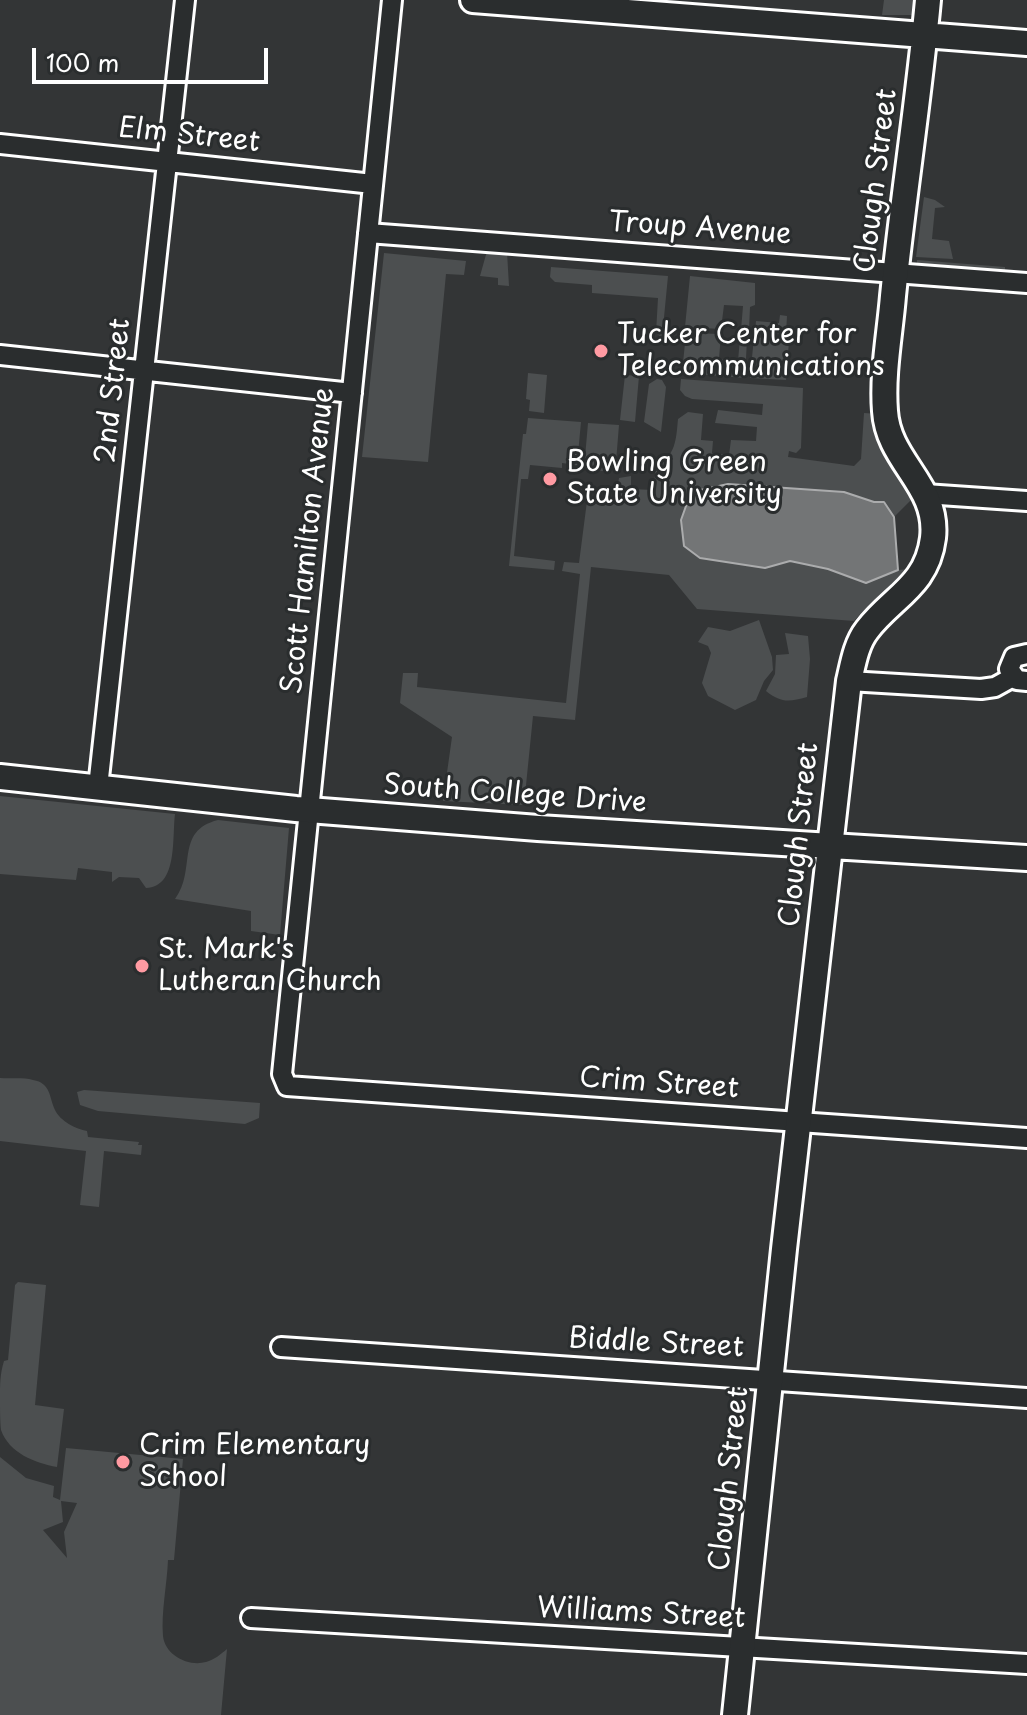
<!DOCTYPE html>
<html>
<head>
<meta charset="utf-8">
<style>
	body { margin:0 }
	#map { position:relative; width:1027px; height:1715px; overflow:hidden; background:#333536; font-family:"Playpen Sans",sans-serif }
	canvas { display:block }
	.scale { position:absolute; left:32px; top:48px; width:236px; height:36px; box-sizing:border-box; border:4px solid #fff; border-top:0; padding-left:10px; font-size:24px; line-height:28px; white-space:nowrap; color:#fff; -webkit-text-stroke:6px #2a2d2e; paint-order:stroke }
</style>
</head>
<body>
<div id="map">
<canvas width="1027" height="1715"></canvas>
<div class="scale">100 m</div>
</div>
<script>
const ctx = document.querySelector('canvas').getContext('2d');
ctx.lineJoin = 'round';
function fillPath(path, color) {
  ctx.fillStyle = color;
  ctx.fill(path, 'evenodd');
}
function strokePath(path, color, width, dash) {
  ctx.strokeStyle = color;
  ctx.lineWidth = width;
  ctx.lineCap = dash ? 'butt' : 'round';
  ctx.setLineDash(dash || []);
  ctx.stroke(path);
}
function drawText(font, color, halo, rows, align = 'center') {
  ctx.font = font + ' "Playpen Sans",sans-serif';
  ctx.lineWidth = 6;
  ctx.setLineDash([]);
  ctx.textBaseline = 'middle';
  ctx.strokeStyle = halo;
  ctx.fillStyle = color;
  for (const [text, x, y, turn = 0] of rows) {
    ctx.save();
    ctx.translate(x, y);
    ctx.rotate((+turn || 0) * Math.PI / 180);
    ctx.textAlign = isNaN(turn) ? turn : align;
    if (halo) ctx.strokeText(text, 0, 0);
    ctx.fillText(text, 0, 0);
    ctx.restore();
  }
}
fillPath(new Path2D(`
	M884,0H917L912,15H882Z
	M924,197L935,200L945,207L935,208L932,239L949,241L953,259L916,257Z
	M487,251L507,252L509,286L498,285V278L480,276Z
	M384,253L466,261L464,275L446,274L428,462L362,457Z
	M917,260L1005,267V273L923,267L917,266Z
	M551,267L668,276L662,338L656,333L658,298L592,293V285L555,282L550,277Z
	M690,276L755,283V305L750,307L749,330H741L743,306L724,305L721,329L685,327Z
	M780,315L787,316L786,334L755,332L756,321L779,323Z
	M686,333L721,334L719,359L738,361L740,338L747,339L745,378L682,373Z
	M754,337L789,341L786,380L750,378Z
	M528,373L547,375L544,413L529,411L530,400L526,399Z
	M625,375L639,376L635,422L620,420Z
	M657,379L662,380L666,387L661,432L644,422L649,384Z
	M681,379L803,388L801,448L796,453L789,451L788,457L854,466L861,459L864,413L879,414L906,476L903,483L915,496L894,517L884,502H874L844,492L728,484L765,568L790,561L828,569L866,582L898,570L910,569L884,599L862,612L854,621L697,609L669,575L591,567L575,720L533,716L524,805L443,801L452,737L400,703L403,673H418L417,687L566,703L580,574L562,571L564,562L579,563L587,501L610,504L615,502L619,478L631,476V489L653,490L656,467C676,455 676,440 678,419L688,412L703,414L701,440L713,441L712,453L729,455L731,440L756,441L757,427L715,423L718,410L762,415L763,404L692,399L685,396L680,390Z
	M528,418L581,422L577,465L562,463V468L530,465L528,479H521L514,556L555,561L554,570L509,566L523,434H526Z
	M588,423L619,425L616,462L603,471L584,469Z
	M759,620L772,657L773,670L764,681L756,700L735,710L708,696L702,683L711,653L708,646L698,642L708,627L730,631Z
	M785,633L808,636L810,659L807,697C789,702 781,703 766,691L775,674L776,655L789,654Z
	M0,796L175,814C172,838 178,887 146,888L139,878L119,877L112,882V872L78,868L76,880L0,874Z
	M218,820L289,828L280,935L251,931V911L175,899C197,870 174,831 218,820Z
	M0,1078C11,1079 23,1077 33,1080C51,1083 49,1097 55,1110C60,1121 76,1129 87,1131L88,1137L139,1142L138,1145H142L141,1155L104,1151L99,1207L80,1205L86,1151L0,1141Z
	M84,1090L260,1103L259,1118L245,1124L98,1111L80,1105L77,1092Z
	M18,1282L46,1285L35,1405L64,1409L57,1467C35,1463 9,1453 1,1430C0,1421 0,1408 0,1398C0,1384 0,1374 4,1361L8,1360L15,1285Z
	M66,1448L183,1459L174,1560H168C167,1585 161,1612 163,1636C165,1655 188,1667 206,1662C214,1660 221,1654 227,1649L221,1715H0V1457L26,1478L54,1486L53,1497L60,1500ZM61,1501L77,1503L64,1532L67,1558L43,1530L63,1522Z`), '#4c4f50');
const water = new Path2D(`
	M728,484L844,492L874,502H884L894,517L898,570L866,583L828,569L790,561L765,568L700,558L684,546L681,520L691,492Z`);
fillPath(water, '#737576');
strokePath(water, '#abacad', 2);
const minor = new Path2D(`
	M392,0L282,1074L287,1086L1027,1138
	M0,144L373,184
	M368,233L1027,283
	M0,355L352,393
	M925,494L1027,501
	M1027,654L1014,657L1009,669L1017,680L1027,681
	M849,681L981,689L995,687L1013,677
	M98,787L185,0
	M281,1347L1027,1398
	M251,1618L1027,1664`);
const tertiary = new Path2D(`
	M473,0L1027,43
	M0,777L296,809L538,828L1027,858
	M735,1715L784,1249L849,681C853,664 856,644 867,630C892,597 927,586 933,538C939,485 888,462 885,411C882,373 890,333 893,296C903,197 919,99 928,0`);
strokePath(minor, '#fff', 24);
strokePath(tertiary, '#fff', 30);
strokePath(minor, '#2a2d2e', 18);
strokePath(tertiary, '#2a2d2e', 24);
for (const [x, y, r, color] of [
	[601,351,8,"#ff9aa2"],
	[550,479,8,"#ff9aa2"],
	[142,966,8,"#ff9aa2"],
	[123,1462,8,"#ff9aa2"]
]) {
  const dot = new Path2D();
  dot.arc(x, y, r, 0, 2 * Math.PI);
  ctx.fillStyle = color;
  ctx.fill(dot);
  strokePath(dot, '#2a2d2e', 3);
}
drawText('28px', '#fff', '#2a2d2e', [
	["Elm Street",189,136,6],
	["Clough Street",877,181,-83],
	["Troup Avenue",700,229,4],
	["2nd Street",114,391,-84],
	["Scott Hamilton Avenue",309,541,-84],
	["South College Drive",515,795,4],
	["Clough Street",800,835,-84],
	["Crim Street",659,1084,4],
	["Biddle Street",656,1344,3],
	["Clough Street",730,1479,-84],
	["Williams Street",641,1614,3]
]);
drawText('28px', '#fff', '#2a2d2e', [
	["Tucker Center for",617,335],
	["Telecommunications",617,367],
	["Bowling Green",566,463],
	["State University",566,495],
	["St. Mark's",158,950],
	["Lutheran Church",158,982],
	["Crim Elementary",139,1446],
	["School",139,1478]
], 'left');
</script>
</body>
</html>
